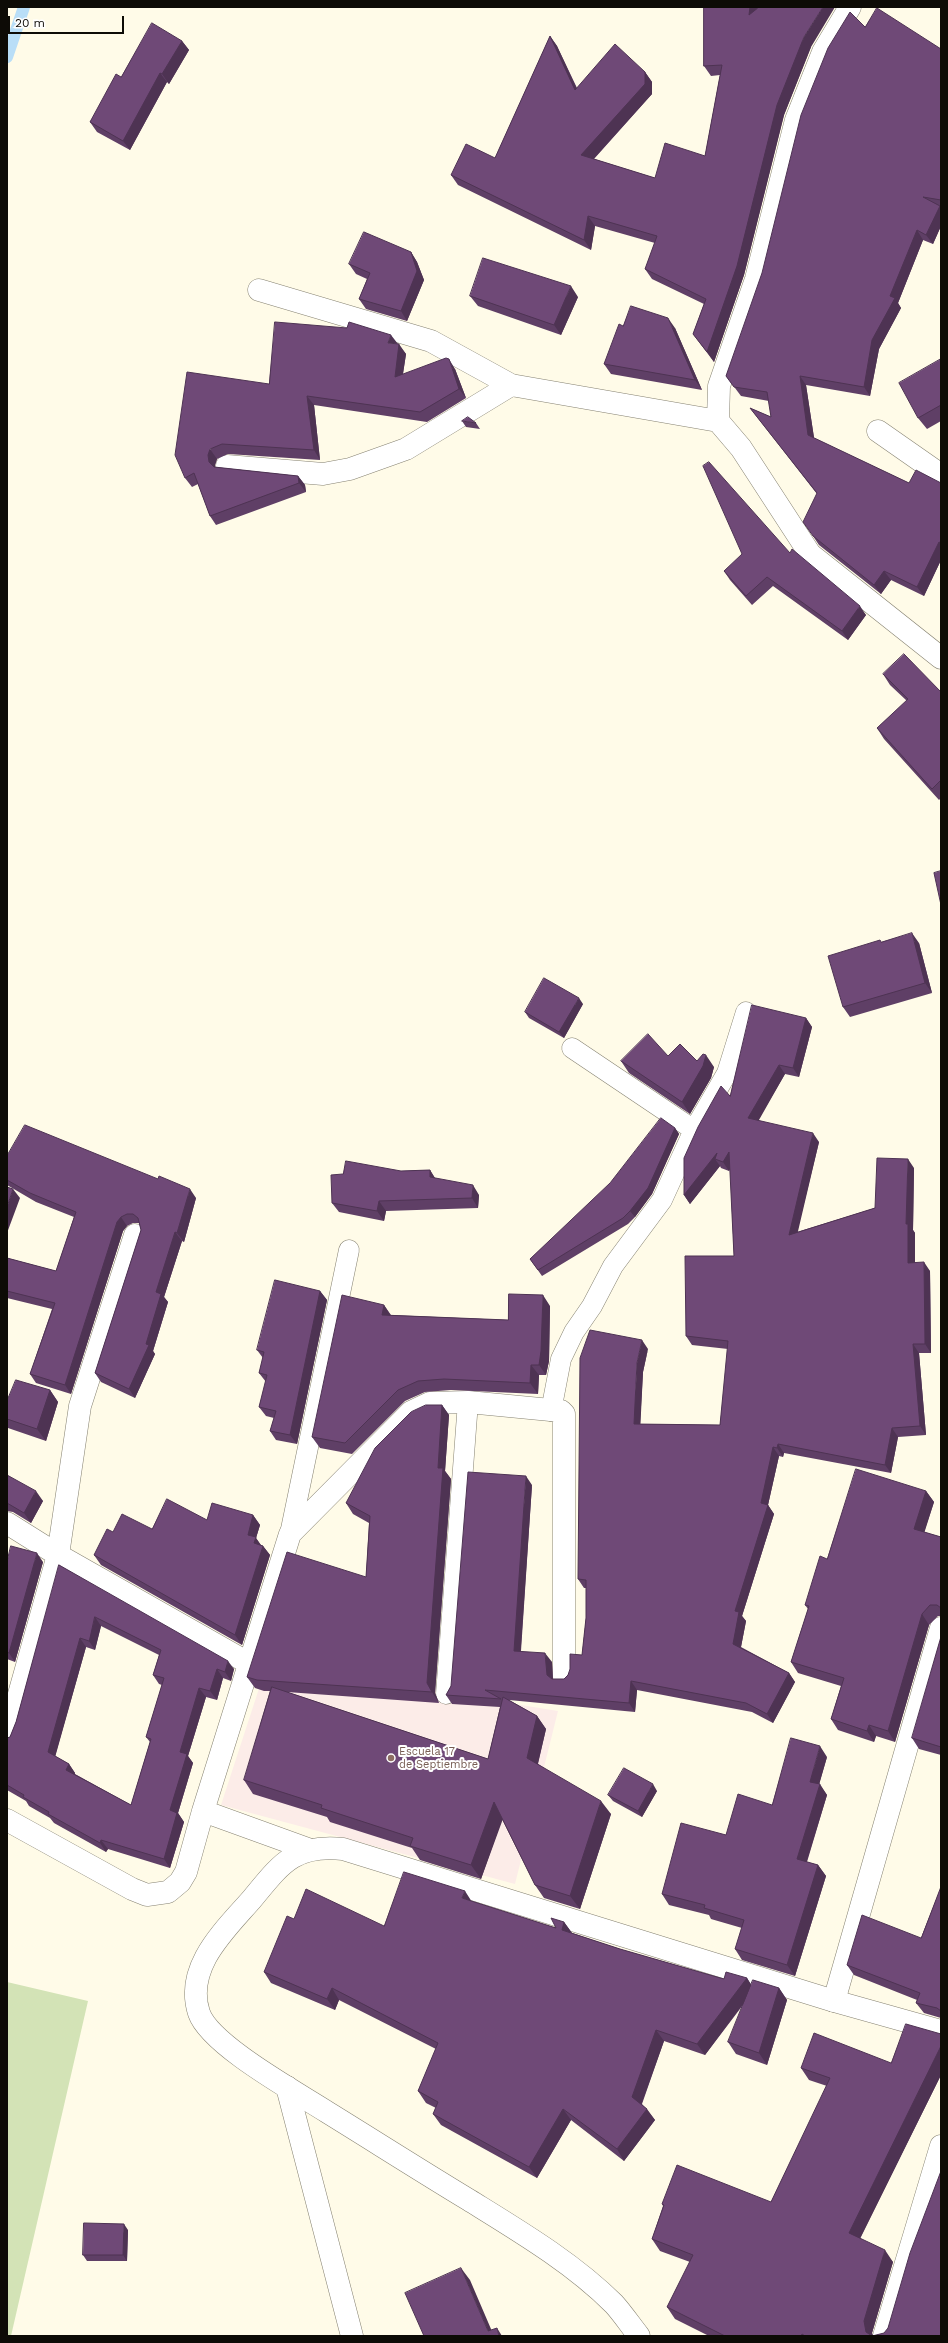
<!DOCTYPE html>
<html>
<head>
<meta charset="utf-8">
<style>
	body { margin:0 }
	#map { position:relative; width:948px; height:2343px; overflow:hidden; background:#fffbe8; font-family:"Work Sans",sans-serif }
	canvas { display:block }
	.frame { position:absolute; inset:0; border:8px solid #0d0b06; pointer-events:none }
	.scale { position:absolute; left:8px; top:16px; width:116px; height:18px; box-sizing:border-box; border:2px solid #0d0b06; border-top:0; padding-left:5px; font-size:12px; line-height:14px; white-space:nowrap; color:#0d0b06; -webkit-text-stroke:3px #fff; paint-order:stroke }
</style>
</head>
<body>
<div id="map">
<canvas width="948" height="2343"></canvas>
<div class="frame"></div>
<div class="scale">20 m</div>
</div>
<script>
const ctx = document.querySelector('canvas').getContext('2d');
ctx.lineJoin = 'round';
function fillPath(path, color) {
  ctx.fillStyle = color;
  ctx.fill(path, 'evenodd');
}
function strokePath(path, color, width, dash) {
  ctx.strokeStyle = color;
  ctx.lineWidth = width;
  ctx.lineCap = dash ? 'butt' : 'round';
  ctx.setLineDash(dash || []);
  ctx.stroke(path);
}
function drawText(font, color, halo, rows, align = 'center') {
  ctx.font = font + ' "Work Sans",sans-serif';
  ctx.lineWidth = 4;
  ctx.setLineDash([]);
  ctx.textBaseline = 'middle';
  ctx.strokeStyle = halo;
  ctx.fillStyle = color;
  for (const [text, x, y, turn = 0] of rows) {
    ctx.save();
    ctx.translate(x, y);
    ctx.rotate((+turn || 0) * Math.PI / 180);
    ctx.textAlign = isNaN(turn) ? turn : align;
    if (halo) ctx.strokeText(text, 0, 0);
    ctx.fillText(text, 0, 0);
    ctx.restore();
  }
}
fillPath(new Path2D(`
	M267,1664L558,1711L515,1884L221,1805Z`), '#fcece8');
fillPath(new Path2D(`
	M7,1982L88,2001L11,2336H7Z`), '#d3e3b6');
strokePath(new Path2D(`
	M7,57L24,7`), '#b9def7', 12);
const service = new Path2D(`
	M572,1048L694,1130
	M551,1411L561,1359L574,1332L592,1306L613,1266L662,1200L694,1130L727,1073L746,1012
	M290,1534L349,1250
	M446,1694L468,1402`);
const minor = new Path2D(`
	M850,7L823,52L796,120L756,279L719,386L718,421L741,448L810,554L941,658
	M259,290L431,341L511,385L718,421
	M878,431L941,475
	M227,466L323,474L350,469L406,449L511,385
	M7,1523L58,1555L250,1664
	M7,1737L58,1555L80,1406L135,1235
	M203,1811L308,1849
	M7,1820L132,1889L147,1895L168,1892L180,1882L186,1872L203,1811L290,1534L411,1412L430,1403L468,1402L561,1411L564,1414V1677
	M834,2001L941,1628
	M287,2087L352,2336
	M884,2336L941,2146`);
const tertiary = new Path2D(`
	M639,2336C631,2326 623,2314 614,2304C573,2263 519,2231 469,2200C421,2171 374,2141 327,2112C296,2092 210,2045 199,2013C184,1967 225,1930 252,1899C281,1864 294,1844 343,1849L834,2001L941,2031`);
strokePath(service, '#868272', 21);
strokePath(minor, '#868272', 23);
strokePath(tertiary, '#868272', 23);
strokePath(service, '#fff', 20);
strokePath(minor, '#fff', 22);
strokePath(tertiary, '#fff', 22);
fillPath(new Path2D(`
	M704,7H757V8L811,47L784,115L744,275L714,362L693,334L704,304L652,279L645,269L655,243L595,226L591,250L458,185L451,175L495,158L550,36L557,46L577,88L645,72L652,82V94L594,159L655,178L705,156L720,75L711,76L704,66Z
	M865,27L941,49V226L933,244L923,240L898,303L901,308L879,349L870,396L806,385L814,438L909,483H941V560L924,596L891,580L881,594L819,545L813,536L817,494L757,417L750,408L771,417L769,401L741,396L726,376Z
	M182,41L189,50L169,84L167,82L130,150L97,132L90,122L121,77Z
	M411,252L417,262L424,280L407,321L366,309L359,299L367,279L356,274L349,264Z
	M470,296L578,297L561,335L478,306Z
	M623,326L675,328L702,390L611,374L604,364Z
	M398,344L406,354L403,374L455,369L466,398L427,422L314,405L320,460L228,454L217,459L215,465V467L298,476L305,485L306,492L216,525L210,516L198,484L192,487L185,478L269,384Z
	M941,359V421L927,429L918,418Z
	M462,421L476,423L480,429L466,427Z
	M790,553L866,615L848,640L773,586L752,605L730,580L724,571Z
	M883,674L941,692V798L939,800L884,739L877,728L907,701L890,685Z
	M881,942L919,943L932,993L850,1017L843,1007Z
	M583,1004L564,1038L529,1018L525,1012Z
	M806,1018L812,1027L799,1077L785,1074L758,1120L819,1142L797,1232L875,1208L914,1168L913,1230L915,1233V1263L930,1271L931,1353H919L926,1435L898,1437L891,1473L784,1453L783,1457L779,1456L768,1505L774,1514L742,1616L746,1621L741,1647L789,1673L795,1682L773,1723L752,1712L637,1690L635,1712L509,1700L537,1716L546,1729L538,1764L611,1814L580,1909L544,1898L535,1885L502,1819L481,1879L420,1860L412,1848L330,1822L327,1817L253,1794L244,1780L270,1691H264L255,1688L247,1677L366,1577L369,1523L353,1514L346,1503L442,1405L449,1415L445,1471L451,1479L435,1693L439,1703L287,1692L488,1759L500,1707L452,1704L446,1695L451,1686L532,1485L521,1651L552,1662L553,1679H564L568,1675L582,1655L586,1618V1588H584L578,1579L648,1349L643,1372L640,1424L720,1425L728,1349L692,1345L686,1336L734,1256L730,1169L729,1171L721,1168L720,1166L690,1204L684,1195L730,1096Z
	M668,1056L697,1061L714,1067L711,1078L690,1114L629,1073L621,1061Z
	M675,1128L679,1134L652,1194L635,1217L628,1224L542,1276L530,1259Z
	M7,1156L196,1198L184,1242L182,1241L164,1297L168,1302L153,1351L155,1354L135,1398L101,1382L95,1373L141,1230L139,1223H133L127,1226L123,1231L71,1394L36,1383L30,1374L52,1309L7,1298V1258L56,1271L74,1217L36,1202L7,1185Z
	M430,1170L435,1178L479,1195L478,1208L386,1211L384,1221L339,1212L332,1203L401,1171Z
	M320,1291L327,1300L297,1444L276,1440L270,1431L274,1418L266,1416L259,1407L266,1382L259,1373L263,1358L257,1350Z
	M384,1305L391,1315L508,1320L550,1306L549,1361L546,1375H539L538,1394L451,1390L425,1392L405,1401L352,1454L320,1448L312,1437Z
	M50,1390L58,1402L46,1441L8,1428L7,1427V1401Z
	M7,1475L43,1501L31,1523L13,1512L7,1511Z
	M926,1491L934,1502L924,1532L941,1537V1616H938L929,1625L895,1742L876,1736L874,1742L838,1730L831,1719L841,1686L798,1673L791,1662L808,1609L805,1605L827,1559Z
	M253,1515L260,1525L256,1538L261,1545L263,1546L270,1555L242,1645L101,1565L94,1555L113,1532L152,1529L207,1520Z
	M7,1562H43L15,1662L7,1659Z
	M59,1565L234,1669L231,1681L223,1678L217,1700L206,1697L188,1756L193,1763L178,1813L184,1822L170,1868L108,1849L106,1852L54,1823L50,1818L29,1806L26,1801L7,1790V1738L10,1737L16,1722ZM101,1626L159,1655L153,1675L159,1684L162,1685L146,1737L150,1742L131,1805L75,1774V1773L69,1764L55,1756L86,1647L95,1650Z
	M941,1637V1755L919,1749L912,1738Z
	M827,1757L819,1784L827,1795L807,1862L818,1865L826,1876L795,1976L742,1960L735,1949L742,1928L711,1919L709,1915L669,1905L662,1894L726,1835L772,1805Z
	M657,1791L642,1817L613,1801L608,1795Z
	M941,1887V2018L924,2013L916,2003L917,2000L854,1975L847,1965L921,1938Z
	M471,1901L556,1928L564,1922L572,1933L620,1949L724,1979L747,1978L751,1985L779,1988L787,2000L767,2065L736,2054L728,2042L743,2005L705,2055L664,2041L642,2104L655,2120L624,2161L571,2120L537,2178L441,2125L433,2114L436,2108L426,2103L418,2091L436,2049L339,2000L335,2010L271,1983L264,1972L294,1919L384,1926Z
	M941,2034V2075L860,2238L893,2262L872,2333L873,2336H941H709L675,2319L667,2307L690,2262L660,2251L652,2239L663,2206L662,2204L771,2202L827,2086L809,2080L801,2068L891,2063Z
	M128,2230L127,2261H87L83,2255Z`), '#5f3f66');
fillPath(new Path2D(`
	M750,7H757L756,25L749,15Z
	M823,7H835L811,47L784,115L744,275L714,362L707,352L777,105L804,37Z
	M550,36L557,46L582,100L575,90Z
	M182,41L189,50L169,84L162,74Z
	M645,72L652,82V94L588,165L581,155Z
	M160,73L167,82L130,150L123,141Z
	M940,206L941,208V226L933,244L926,235Z
	M588,216L595,226L591,250L584,240Z
	M917,230L923,240L898,303L901,308L879,349L870,396L864,387L872,340Z
	M411,252L417,262L424,280L407,321L401,311Z
	M571,286L578,297L561,335L554,325Z
	M668,318L675,328L702,390L695,380Z
	M391,335L398,344L388,343Z
	M399,344L406,354L401,386L395,377Z
	M449,359L455,369L466,398L459,389Z
	M800,376L806,385L815,444L808,435Z
	M307,396L314,405L320,460L314,450Z
	M210,449L217,459L215,465L216,471L209,462L208,455Z
	M298,476L305,485L306,492L299,483Z
	M939,542L941,545V560L924,596L917,587Z
	M884,571L891,580L881,594L874,585Z
	M860,606L866,615L848,640L842,631Z
	M912,933L919,943L932,993L925,983Z
	M579,998L583,1004L564,1038L559,1032Z
	M806,1018L812,1027L799,1077L793,1068Z
	M706,1055L714,1067L711,1078L690,1114L682,1102Z
	M779,1065L785,1074L755,1127L748,1118Z
	M675,1128L679,1134L652,1194L635,1217L630,1211Z
	M813,1133L819,1142L795,1244L789,1235Z
	M729,1152L735,1160L729,1171L723,1162Z
	M717,1153L715,1159L720,1166L690,1204L684,1195Z
	M908,1159L914,1168L913,1230L915,1233V1271L908,1263L906,1224Z
	M430,1170L436,1180L430,1177Z
	M473,1185L479,1195L478,1208L472,1198Z
	M13,1189L20,1198L7,1233V1207Z
	M190,1189L196,1198L184,1242L177,1233Z
	M379,1201L386,1211L384,1221L377,1211Z
	M121,1217L127,1226L123,1231L71,1394L65,1385L117,1222Z
	M175,1232L182,1241L164,1297L168,1302L153,1351L155,1354L135,1398L129,1389L156,1292Z
	M924,1262L930,1271L931,1353L925,1344Z
	M320,1291L327,1300L297,1444L290,1435Z
	M543,1295L550,1306L549,1361L546,1375L539,1365Z
	M384,1305L391,1316L382,1315Z
	M642,1340L648,1349L643,1372L640,1433L634,1424L637,1363Z
	M913,1344L919,1353L926,1435L920,1426Z
	M531,1365L539,1375L538,1394L530,1383Z
	M50,1390L58,1402L46,1441L37,1429Z
	M442,1405L449,1415L445,1471L451,1479L435,1693L439,1703L432,1692L427,1683L438,1468Z
	M892,1428L898,1437L891,1473L885,1465Z
	M778,1444L784,1453L783,1457L777,1448Z
	M773,1447L779,1456L768,1505L774,1514L742,1616L746,1621L740,1652L733,1644L735,1611Z
	M526,1476L532,1485L520,1660L514,1651Z
	M36,1491L43,1501L31,1523L24,1513Z
	M926,1491L934,1502L922,1540L914,1529Z
	M253,1515L260,1525L256,1538L262,1547L261,1552L248,1535Z
	M263,1546L270,1555L242,1645L235,1635Z
	M37,1553L43,1562L15,1662L9,1653Z
	M922,1614L929,1625L895,1742L888,1731Z
	M95,1617L101,1626L95,1650L89,1641Z
	M80,1638L86,1647L54,1761L48,1752Z
	M545,1653L552,1662L553,1684L547,1675Z
	M228,1661L234,1669L231,1681L225,1672Z
	M217,1669L223,1678L217,1700L210,1691Z
	M789,1673L795,1682L773,1723L767,1714Z
	M631,1681L637,1690L635,1712L629,1703Z
	M199,1688L206,1697L188,1756L193,1763L178,1813L184,1822L170,1868L164,1859L170,1810L180,1752Z
	M537,1716L546,1729L536,1771L527,1758Z
	M869,1725L876,1736L874,1742L867,1731Z
	M820,1746L827,1757L817,1792L810,1782Z
	M69,1764L75,1773L72,1778L66,1770Z
	M653,1784L657,1791L642,1817L638,1811Z
	M820,1784L827,1795L804,1870L797,1859Z
	M601,1801L611,1814L580,1909L570,1896Z
	M494,1802L504,1816L481,1879L471,1865Z
	M101,1840L108,1849L106,1852L100,1843Z
	M818,1865L826,1876L795,1976L787,1965Z
	M465,1891L472,1902L462,1898Z
	M564,1922L572,1933L562,1930Z
	M747,1978L754,1989L705,2055L697,2044Z
	M332,1988L339,2000L335,2010L327,1999Z
	M779,1988L787,2000L767,2065L759,2053Z
	M656,2030L664,2041L640,2108L632,2097Z
	M941,2046V2075L857,2245L849,2233Z
	M563,2109L571,2120L537,2178L529,2167Z
	M647,2109L655,2120L624,2161L617,2149Z
	M124,2224L128,2230L127,2261L123,2255Z
	M885,2250L893,2262L872,2333L873,2336L866,2332L864,2321Z
	M461,2268L470,2280L494,2336L488,2331Z
	M497,2328L502,2336H499Z`), '#4e3353');
const building = new Path2D(`
	M704,7H750L749,15L759,7H823L804,37L777,105L737,266L707,352L693,334L706,299L645,269L657,236L588,216L584,240L451,175L466,144L495,158L550,36L575,90L615,44L645,72V84L581,155L655,178L665,143L705,156L722,65L704,66Z
	M877,8L941,49V200L923,197L940,206L926,235L917,230L890,296L895,298L872,340L864,387L800,376L808,435L909,483L916,470L941,483V543L939,542L917,587L884,571L874,585L813,536L803,522L817,493L750,408L771,417L767,392L734,387L726,376L762,273L801,115L828,48L850,12L865,27Z
	M152,23L182,41L162,74L160,73L123,141L90,122L116,74L121,77Z
	M364,232L411,252L417,271L401,311L359,299L370,273L349,264Z
	M483,258L571,286L554,325L470,296Z
	M631,306L668,318L695,380L604,364L619,324L623,326Z
	M275,322L347,328L349,322L391,335L388,343L399,344L395,377L446,358L449,359L459,389L420,412L307,396L314,450L222,444L210,449L208,455L209,462L214,467L298,476L299,483L210,516L194,473L185,478L175,455L187,372L269,384Z
	M941,359V405L918,418L899,383Z
	M468,417L476,423L462,421Z
	M709,462L790,553L792,549L860,606L842,631L767,577L746,596L724,571L742,554L703,466Z
	M904,654L941,692V780L932,789L877,728L908,699L883,674Z
	M941,871V905L934,873Z
	M912,933L925,983L843,1007L828,956L880,940L881,942Z
	M544,978L579,998L559,1032L525,1012Z
	M752,1005L806,1018L793,1068L779,1065L748,1118L813,1133L789,1235L875,1208L877,1158L908,1159L906,1224H908V1263L924,1262L925,1344H913L920,1426L892,1428L885,1465L778,1444L777,1448L773,1447L761,1503L768,1505L735,1611L739,1612L733,1644L789,1673L767,1714L746,1703L631,1681L629,1703L485,1690L501,1699L446,1695L451,1686L468,1472L526,1476L514,1651L545,1653L547,1675L552,1679H564L568,1675L570,1669V1654L582,1655L586,1618V1580L578,1579L580,1358L590,1330L642,1340L637,1363L634,1424L720,1425L728,1341L686,1336L685,1256H734L729,1152L723,1162L715,1159L717,1153L684,1195V1158L698,1127L721,1086L730,1096Z
	M648,1034L668,1056L680,1044L697,1061L703,1054L706,1055L703,1066L682,1102L621,1061Z
	M661,1118L675,1128L648,1188L630,1211L623,1218L538,1270L530,1259L610,1183Z
	M25,1125L158,1179L159,1176L190,1189L177,1233L175,1232L156,1292L161,1294L146,1344L149,1345L129,1389L95,1373L141,1230L138,1218L133,1214H127L121,1217L117,1222L65,1385L30,1374L55,1303L7,1291V1258L56,1271L76,1212L30,1193L7,1180V1156Z
	M346,1161L401,1171L430,1170V1177L473,1185L472,1198L379,1201L377,1211L332,1203L331,1175L343,1174Z
	M7,1187L13,1189L7,1207Z
	M275,1280L320,1291L290,1435L270,1431L276,1411L259,1407L267,1375L259,1373L264,1352L257,1350Z
	M509,1294L543,1295L541,1351L539,1365H531L530,1383L444,1379L418,1381L398,1390L345,1443L312,1437L342,1295L384,1305L382,1315L508,1320Z
	M16,1380L50,1390L37,1429L7,1419V1401Z
	M426,1405H442L438,1468H443L427,1683L432,1692L257,1680L247,1677L287,1552L366,1577L370,1516L346,1503L375,1448L411,1412Z
	M856,1469L926,1491L914,1529L941,1537V1608L937,1605H930L922,1614L888,1731L869,1725L867,1731L831,1719L844,1678L791,1662L809,1606L805,1605L820,1556L827,1559Z
	M7,1475L36,1491L24,1513L7,1503Z
	M167,1499L207,1520L212,1503L253,1515L248,1535L256,1537L254,1543L263,1546L235,1635L94,1555L107,1529L113,1532L122,1514L152,1529Z
	M11,1546L37,1553L9,1653L7,1652V1562Z
	M59,1565L228,1661L225,1672L217,1669L210,1691L199,1688L180,1752L187,1754L170,1810L177,1813L164,1859L101,1840L100,1843L48,1814L49,1812L23,1797L24,1795L7,1785V1738L10,1737L16,1722ZM95,1617L161,1650L153,1675L164,1678L146,1737L151,1739L131,1805L66,1770L69,1764L48,1752L80,1638L89,1641Z
	M941,1637V1747L912,1738Z
	M272,1687L488,1759L503,1697L537,1716L527,1758L601,1801L570,1896L535,1885L494,1802L471,1865L410,1846L413,1838L321,1808L322,1805L244,1780Z
	M791,1738L820,1746L810,1782L820,1784L797,1859L818,1865L787,1965L735,1949L744,1920L704,1908L705,1905L662,1894L681,1823L726,1835L738,1794L772,1805Z
	M624,1768L653,1784L638,1811L608,1795Z
	M404,1872L465,1891L462,1898L556,1928L551,1918L564,1922L562,1930L620,1949L724,1979L726,1972L747,1978L697,2044L656,2030L632,2097L647,2109L617,2149L563,2109L529,2167L433,2114L438,2102L418,2091L438,2043L332,1988L327,1999L264,1972L287,1916L294,1919L306,1889L384,1926Z
	M941,1887V2011L937,2008L916,2003L920,1993L847,1965L862,1915L921,1938Z
	M753,1980L779,1988L759,2053L728,2042Z
	M906,2024L941,2034V2046L849,2233L885,2250L864,2321L866,2332L872,2336L884,2333L888,2328L910,2253L941,2171V2336H805L802,2334L801,2336H725L667,2307L693,2255L652,2239L664,2205L662,2204L677,2165L771,2202L830,2078L801,2068L814,2033L891,2063Z
	M84,2223L124,2224L123,2255H83Z
	M461,2268L488,2331L497,2328L499,2336H424L405,2293Z`);
fillPath(building, '#6f4977');
strokePath(building, '#4e3353', 1);
for (const [x, y, r, color] of [
	[391,1758,4,"#8d6e63"]
]) {
  const dot = new Path2D();
  dot.arc(x, y, r, 0, 2 * Math.PI);
  ctx.fillStyle = color;
  ctx.fill(dot);
  strokePath(dot, '#fff', 1.5);
}
drawText('11px', '#785e54', '#fff', [
	["Escuela 17",399,1752],
	["de Septiembre",399,1765]
], 'left');
</script>
</body>
</html>
